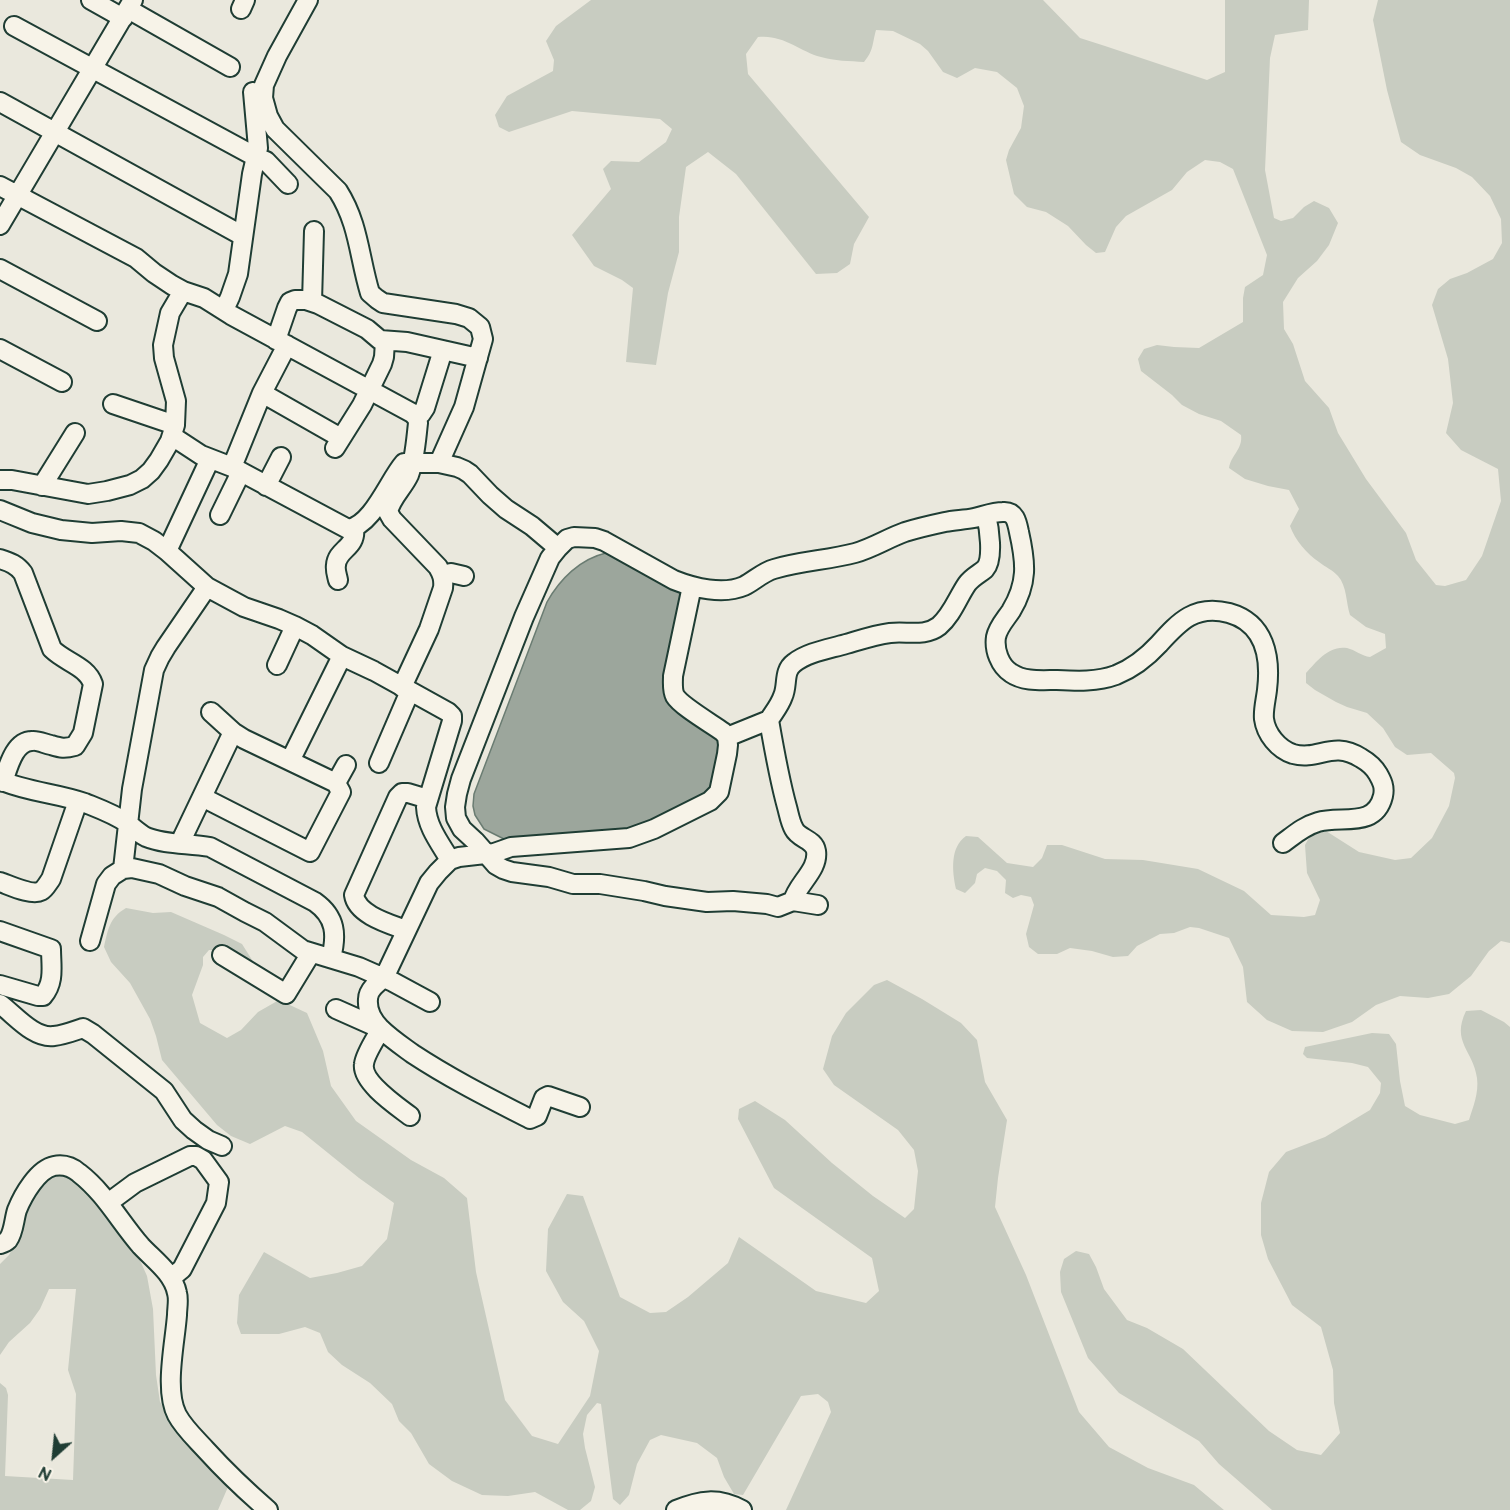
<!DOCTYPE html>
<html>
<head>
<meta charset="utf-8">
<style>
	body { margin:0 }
	#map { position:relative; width:1510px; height:1510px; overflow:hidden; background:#eae8dd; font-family:"Balsamiq Sans",sans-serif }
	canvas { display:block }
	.north { position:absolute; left:24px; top:1426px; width:60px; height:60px; -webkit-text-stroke:4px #f7f3e8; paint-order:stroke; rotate:207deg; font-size:16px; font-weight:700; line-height:24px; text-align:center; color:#1f3d34 }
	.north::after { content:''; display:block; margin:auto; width:21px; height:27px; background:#1f3d34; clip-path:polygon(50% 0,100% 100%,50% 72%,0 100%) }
</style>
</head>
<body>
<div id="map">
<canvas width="1510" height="1510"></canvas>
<div class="north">N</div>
</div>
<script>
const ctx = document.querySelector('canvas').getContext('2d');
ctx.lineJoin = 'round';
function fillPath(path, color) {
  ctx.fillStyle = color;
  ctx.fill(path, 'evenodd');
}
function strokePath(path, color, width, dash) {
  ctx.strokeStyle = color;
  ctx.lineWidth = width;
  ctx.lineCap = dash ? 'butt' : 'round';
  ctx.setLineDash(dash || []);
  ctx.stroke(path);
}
fillPath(new Path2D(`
	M591,0H1043L1080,38L1105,46L1207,80L1225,72V0H1309L1308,30L1275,35L1270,58L1265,170L1274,218L1281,221L1293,218L1304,207L1314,201L1329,208L1338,223L1329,245L1317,261L1298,278L1283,302L1284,329L1293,344L1305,381L1329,408L1338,433L1366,479L1406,533L1416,560L1436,585L1445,586L1466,580L1482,556L1501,501L1498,469L1461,450L1446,433L1453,403L1448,359L1432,305L1438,289L1450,279L1467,273L1493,259L1502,243L1501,219L1490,196L1472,177L1456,168L1420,155L1401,142L1387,90L1373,20L1378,0H1510V943L1501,941L1489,951L1471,976L1449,994L1428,998L1400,996L1376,1005L1352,1022L1323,1032L1292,1031L1267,1020L1247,1002L1243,967L1229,938L1199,928L1190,927L1174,933L1160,934L1137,946L1128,956L1113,957L1092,951L1070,948L1057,954H1038L1029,947L1026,934L1034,905L1031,897L1021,895L1013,898L1005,893L1006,880L997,871L985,868L977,874L975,883L965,893L956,889C952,871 950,847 966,836L978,837L1007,863L1033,867L1042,858L1047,845H1062L1105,859L1143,860L1198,869L1244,891L1271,915L1304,917L1315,915L1320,900L1307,873L1305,845L1310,836L1326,831L1359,852L1395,860L1411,858L1432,838L1449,806L1455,778L1454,773L1431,753L1407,755L1395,747L1383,728L1367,713L1347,707L1336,702L1315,690L1306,683V673C1317,661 1329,645 1347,648C1355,650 1362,656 1370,657L1386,648L1385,634L1366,627L1350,615C1346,603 1347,586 1338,576C1333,570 1325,567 1319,562C1307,554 1295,540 1290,526L1299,509L1289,490L1268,486L1245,479L1229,468C1231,455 1243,449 1241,435L1221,421L1199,414L1182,405L1172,395L1141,371L1138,359L1144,349L1157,345L1174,347L1199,348L1243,322V298L1245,287L1263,275L1267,255L1233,169L1220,162L1205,160L1187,172L1172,190L1126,216L1116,227L1105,252L1096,253L1086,245L1068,226L1046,212L1027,207L1014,194L1006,160L1009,150L1021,128L1024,106L1017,88L997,72L975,68L957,78L943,72L928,51L920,44L893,31L876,30C872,44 874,50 864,62C850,61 834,61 821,57C799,51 783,34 758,37L746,54L748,74L869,217L854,244L850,264L837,273L816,274L736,174L708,152L686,167L679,217V252L668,293L656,365L626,362L633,288L622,280L594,266L572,235L611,189L603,169L611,161L639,162L666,142L672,129L660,119L572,111L509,132L499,127L495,115L507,96L553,71L554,60L546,41L556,26Z
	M126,908L153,913L171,912L224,935L242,944L254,963L250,966L220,951L209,950L203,957V965L192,995L200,1023L227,1038L241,1030L258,1012L279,1000L307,1013L323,1051L331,1086L356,1121L411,1160L444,1178L467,1198L476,1272L505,1400L532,1436L558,1444L590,1396L599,1351L584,1321L563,1302L546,1271L548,1229L567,1194L583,1196L620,1297L650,1313L666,1312L688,1297L728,1263L739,1237L816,1291L866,1303L879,1291L872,1258L774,1188L738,1119L739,1109L755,1101L785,1120L832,1163L873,1196L905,1218L914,1209L918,1171L914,1150L898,1130L834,1085L823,1069L832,1036L846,1013L874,985L887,980L922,999L961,1023L977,1040L985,1082L1007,1120L998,1178L995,1207L1026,1275L1079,1412L1109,1447L1148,1468L1194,1485L1224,1510H786L831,1412L828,1402L818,1394L801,1396L743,1495L734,1494L724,1477L717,1458L697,1443L661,1435L650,1440L637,1464L629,1495L620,1505L613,1499L601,1404L597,1403L587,1415L583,1434L585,1448L595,1487L591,1501L580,1510H568L535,1492L508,1496L482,1495L452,1481L429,1464L411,1433L399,1421L392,1404L370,1383L342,1365L328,1352L320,1333L305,1327L279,1334H241L237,1323L239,1295L264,1252L310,1278L337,1273L362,1266L387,1239L394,1203L359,1178L302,1132L285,1126L250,1144L231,1136L217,1125L162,1060L156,1036L150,1019L130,983L111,962L104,947C108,930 109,918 126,908Z
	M1481,1010L1504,1022L1510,1027V1510H1272L1219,1464L1199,1441L1119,1393L1088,1358L1061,1292L1060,1272L1064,1259L1076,1251L1089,1254L1096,1267L1104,1289L1127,1320L1147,1328L1183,1349L1269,1431L1297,1450L1321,1455L1340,1433L1334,1403L1333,1370L1321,1327L1292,1305L1268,1259L1261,1235V1203L1269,1172L1286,1152L1325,1137L1370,1110L1380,1093L1381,1083L1368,1067L1352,1063L1307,1058L1303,1054L1305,1047L1372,1033L1389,1034L1396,1044L1400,1081L1405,1106L1420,1115L1455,1124L1469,1120C1473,1107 1479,1093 1477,1078C1473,1050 1451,1042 1466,1011Z
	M64,1174L72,1177L92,1191L135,1249L147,1276L153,1309L156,1375L160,1402L185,1438L228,1487L218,1510H0V1383L6,1388L8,1395L5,1476L73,1480L76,1394L68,1370L76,1289H49L40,1309L30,1323L9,1342L0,1355V1264L9,1255L18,1239L24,1207L45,1179Z`), '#c8ccc1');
const water = new Path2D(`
	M606,553H613L678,590L682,594L666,680L716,735L722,750L712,787L702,799L629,830L508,841L484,829L475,815L473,806L474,794L547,602C560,579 580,559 606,553Z`);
fillPath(water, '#9ca69c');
strokePath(water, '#6a7c72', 1.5);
const minor = new Path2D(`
	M91,0L123,18
	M308,0L277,56L264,85L263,98L268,116L275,129L338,191C359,224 359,257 370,293L377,299L383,303L456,314L469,318L480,327L483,339L464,407L439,463
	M128,9L230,67
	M241,9L245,0
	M14,26L256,157L266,161L288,184
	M0,102L243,236
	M0,186L136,258L154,273L172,285L183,291L204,298L231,315L412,413L417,418L418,423C416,440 415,459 409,475C403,488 391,498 388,512L392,519L438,567C442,574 444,579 443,588L429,629L402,687
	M0,225L133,0
	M0,269L97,321
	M312,302L314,231
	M224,310L230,297L238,274L252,174L258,148L253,92
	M276,340L287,308L290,302L295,300H306L318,304L367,329L380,340L407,342L478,358
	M0,349L62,382
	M262,393L341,438
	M113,404L175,425
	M417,418L421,414L425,408L443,350
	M172,436L201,455L232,467L348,529C373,525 389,480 404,463H439L457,467L464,470L470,474L490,495L506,509L532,526L558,548
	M335,448L362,405L382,364L384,357L385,341
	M232,467L262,393L287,345
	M0,480H12L88,494L107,491L130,485L142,479L151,471L159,460L170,441L175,425L176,401L164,358L163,345L170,313L183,291
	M42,486L75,433
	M266,486L281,457
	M0,510L32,523L61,530L92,533L121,531L139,533L154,541L167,551L207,587L244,607L279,619L295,626L312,635L342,656L374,671L448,712L452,716V721L426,807C427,827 440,843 450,860
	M220,515L241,472
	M167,551L210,459
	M0,559C10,562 17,565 23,573L52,649C65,662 87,666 93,684L83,733L75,746C64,749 61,748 51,745C45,744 38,740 32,741C14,741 8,768 3,782
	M442,575L451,573L464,576
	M338,580C337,575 335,570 336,565C337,549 357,548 354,528
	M277,665L295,626
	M727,737L769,720
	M290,761L342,656
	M379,763L410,691
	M0,780C27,792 57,793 85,803C100,809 114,814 127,823C134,828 138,833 146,837C166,845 189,843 210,847L315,902C336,917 337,935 331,958
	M336,783L346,765
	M202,797L310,852L341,792L336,783L244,739L233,732L211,712
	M180,843L233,732
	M123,869L132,789L154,670L160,657L166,647L207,587
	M0,882C9,885 32,896 41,891C45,889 48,883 51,879L78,801
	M793,901C797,884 819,870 816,851C814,839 799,839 794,829C790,822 789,814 787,807C779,778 774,749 769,720C774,712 780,705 783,696C788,685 783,671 794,663C808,652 829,649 846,644C860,640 875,635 890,633C907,631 925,637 939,626C952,615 958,597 967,584C972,577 979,574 985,569C994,559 989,527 986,515
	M818,905L793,901L778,907L767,904L733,901L707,902L665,896L644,891L600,884H573L549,877L512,872L503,869L496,865L475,841L462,829L456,818L455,807L457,794L461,779L524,617L550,558L558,548L567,539L574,537L595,538L604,541L674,580C694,588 723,595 744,586C754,581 763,572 774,569C801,561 829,560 855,553C873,548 888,538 905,532C918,528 931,525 945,522C954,520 964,520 974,518C983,516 993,512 1003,512C1015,511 1017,522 1019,532C1026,563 1028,583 1011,611C1005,620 998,627 996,637C994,650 1000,666 1011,673C1024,682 1042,680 1057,680C1077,681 1097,682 1116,675C1131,669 1147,657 1159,644C1179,622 1195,604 1229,613C1265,623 1271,657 1267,690C1266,699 1263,710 1264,719C1266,734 1278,749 1293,754C1319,761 1332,740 1361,758C1368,762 1374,767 1378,774C1382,781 1385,787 1383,796C1375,829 1341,815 1318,822C1304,826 1294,835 1283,843
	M406,930C390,924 357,915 354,895L398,797L402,793H408L428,799
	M0,931L51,949C51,966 55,982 43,996H38L0,985
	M90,941L106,884L112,876L123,869L132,868L159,874L185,886L218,897L245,912L265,922L303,950L359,967L393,982L430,1002
	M222,955L286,994L311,953
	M0,1004C15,1015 34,1039 54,1036C64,1035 74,1031 83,1028L93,1034L164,1091L183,1120L194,1130L208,1140L222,1146
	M336,1009L381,1029C376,1038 365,1054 364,1064C361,1082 397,1106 410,1116
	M580,1107L548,1096L544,1098L537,1116L530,1119C491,1099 451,1079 413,1054C402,1046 390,1038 380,1028C373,1021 367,1010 368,999C368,990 377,983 384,978L429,883L438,872L450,860L459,857L494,853L511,847L629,838L654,829L710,801L719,792L727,754L728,745L727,737L723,732C712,724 681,706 675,696C672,690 673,683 673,676L692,586
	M108,1203L135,1183L190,1156H196L203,1160L219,1182L216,1203L182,1269L171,1278
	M0,1244C4,1243 5,1243 8,1240C14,1232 14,1219 17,1210C23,1195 38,1169 54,1166C64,1164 72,1167 79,1173C105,1193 120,1222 141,1246C154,1260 173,1273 177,1293C179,1300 177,1308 177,1315C175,1343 164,1390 177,1415C184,1428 196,1439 206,1450C226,1472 246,1491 268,1510
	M676,1510C700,1500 718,1497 742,1510`);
strokePath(minor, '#1f3d34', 22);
strokePath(minor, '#f7f3e8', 18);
</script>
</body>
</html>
